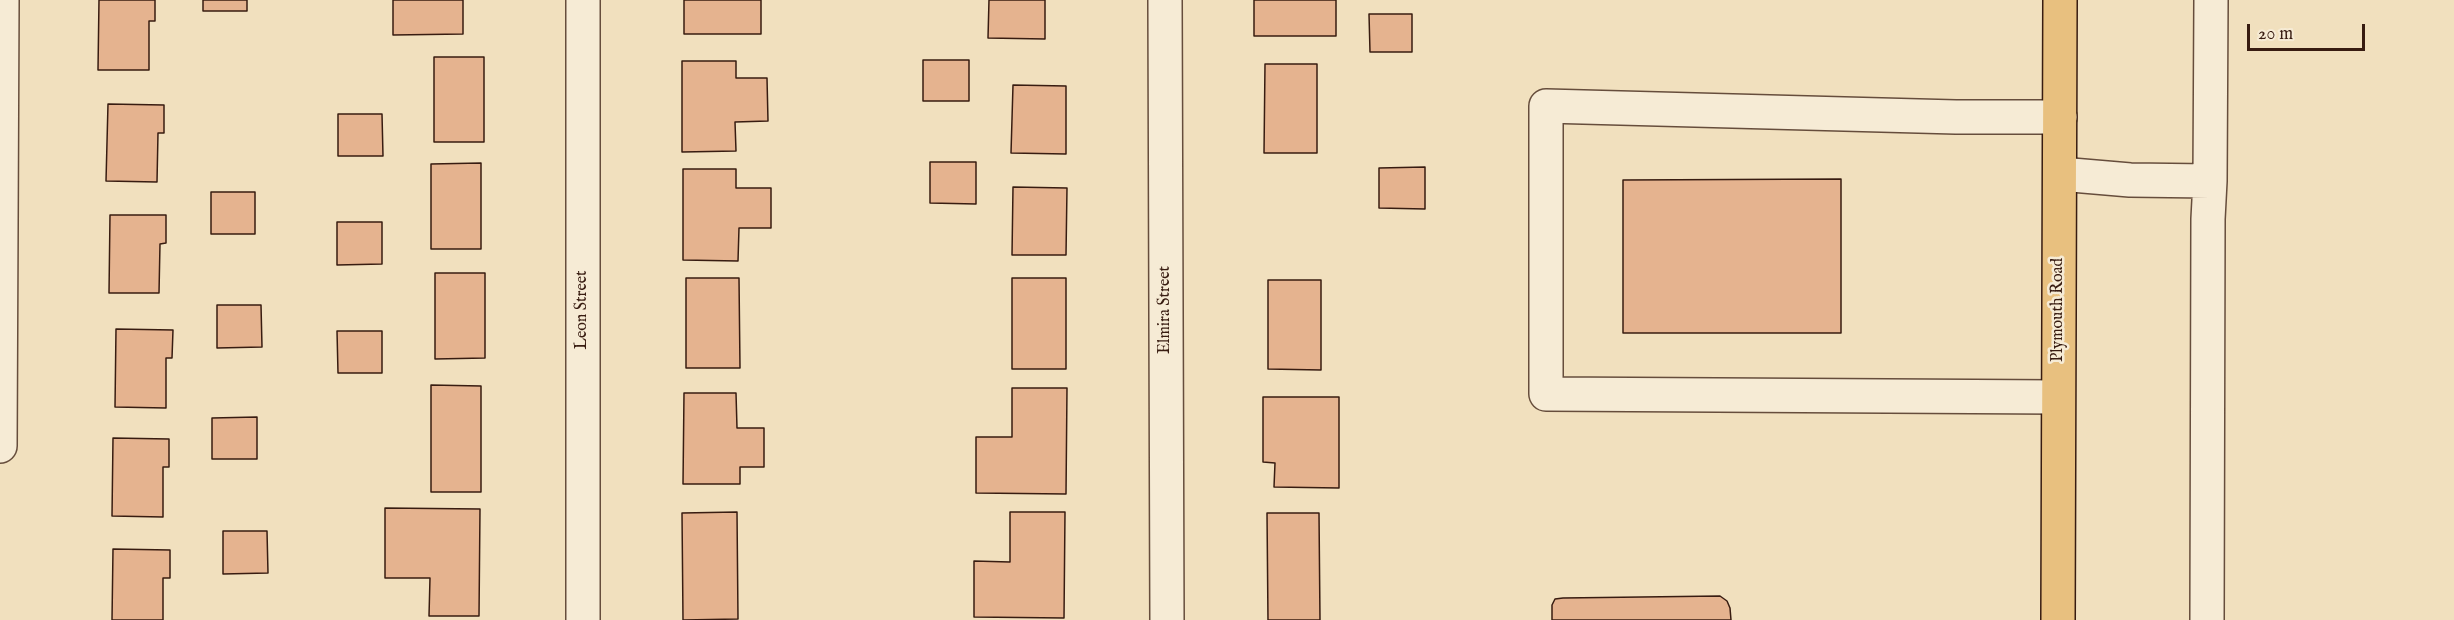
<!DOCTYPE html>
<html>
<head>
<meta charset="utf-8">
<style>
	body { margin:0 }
	#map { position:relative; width:2454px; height:620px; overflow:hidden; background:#f1e0be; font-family:"IM FELL English",serif }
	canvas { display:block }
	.scale { position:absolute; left:2247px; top:24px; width:118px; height:27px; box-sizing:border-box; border:3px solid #381c11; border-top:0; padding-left:8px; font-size:18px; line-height:21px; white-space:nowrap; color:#381c11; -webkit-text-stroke:4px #f6ebd5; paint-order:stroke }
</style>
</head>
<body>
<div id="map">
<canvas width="2454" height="620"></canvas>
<div class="scale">20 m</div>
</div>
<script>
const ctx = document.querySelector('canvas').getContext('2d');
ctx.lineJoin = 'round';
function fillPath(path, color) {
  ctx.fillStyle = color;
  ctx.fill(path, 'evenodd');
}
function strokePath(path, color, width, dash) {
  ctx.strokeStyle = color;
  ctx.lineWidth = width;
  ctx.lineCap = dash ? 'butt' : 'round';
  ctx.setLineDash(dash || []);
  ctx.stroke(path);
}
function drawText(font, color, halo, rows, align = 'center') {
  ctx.font = font + ' "IM FELL English",serif';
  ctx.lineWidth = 5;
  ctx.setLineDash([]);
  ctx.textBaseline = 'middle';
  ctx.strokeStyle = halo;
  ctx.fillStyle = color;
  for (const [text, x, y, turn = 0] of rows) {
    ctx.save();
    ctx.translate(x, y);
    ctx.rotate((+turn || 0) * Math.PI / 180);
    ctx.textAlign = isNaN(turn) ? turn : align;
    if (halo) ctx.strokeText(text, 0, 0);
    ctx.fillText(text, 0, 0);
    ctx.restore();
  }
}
const building = new Path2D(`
	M99,0H155V21H149V70H98Z
	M203,0H247V11H203Z
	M393,0H463V34L393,35Z
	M684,0H761V34H684Z
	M989,0H1045V39L988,38Z
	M1254,0H1336V36H1254Z
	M1369,14H1412V52H1370Z
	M434,57H484V142H434Z
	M923,60H969V101H923Z
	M682,61H736V78H767L768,121L735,122L736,151L682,152Z
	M1265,64H1317V153H1264Z
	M1013,85L1066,86V154L1011,153Z
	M108,104L164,105V133H158L157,182L106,181Z
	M338,114H382L383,156H338Z
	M930,162H976V204L930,203Z
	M481,163V249H431V164Z
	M1425,167V209L1379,208V168Z
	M683,169H736V188H771V228H739L738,261L683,260Z
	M1841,179V333H1623V180Z
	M1013,187L1067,188L1066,255H1012Z
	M211,192H255V234H211Z
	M110,215H166V243L160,244L159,293H109Z
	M337,222H382V264L337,265Z
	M435,273H485V358L435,359Z
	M686,278H739L740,368H686Z
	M1012,278H1066V369H1012Z
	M1268,280H1321V370L1268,369Z
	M217,305H261L262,347L217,348Z
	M116,329L173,330L172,358H166V408L115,407Z
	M337,331H382V373H338Z
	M431,385L481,386V492H431Z
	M1012,388H1067L1066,494L976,493V437H1012Z
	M684,393H736L737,428H764V467H740V484H683Z
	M1263,397H1339V488L1274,487L1275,463L1263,462Z
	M257,417V459H212V418Z
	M113,438L169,439V467H163V517L112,516Z
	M385,508L480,509L479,616H429L430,578H385Z
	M737,512L738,619L683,620L682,513Z
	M1010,512H1065L1064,618L974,617V561L1010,562Z
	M1267,513H1319L1320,620H1268Z
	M223,531H267L268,573L223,574Z
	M113,549L170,550V578H163V620H112Z
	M1720,596L1727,601L1730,608L1731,620H1552V605L1555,599L1563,598Z`);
fillPath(building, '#e5b38f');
strokePath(building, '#381c11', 1.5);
const minor = new Path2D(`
	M1165,0L1167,620
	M2060,174L2130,180L2210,181L2211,0
	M2058,397L1546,394V106L1956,117H2060
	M0,446L2,0
	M583,620V0
	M2207,620L2208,219L2210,181`);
const major = new Path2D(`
	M2058,620L2060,0`);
strokePath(minor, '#664d3c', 36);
strokePath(major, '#381c11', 36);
strokePath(minor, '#f6ebd5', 33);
strokePath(major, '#e8c07f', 33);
drawText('16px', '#381c11', '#f6ebd5', [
	["Leon Street",583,310,-90],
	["Elmira Street",1166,310,-90],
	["Plymouth Road",2059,310,-90]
]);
</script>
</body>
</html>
